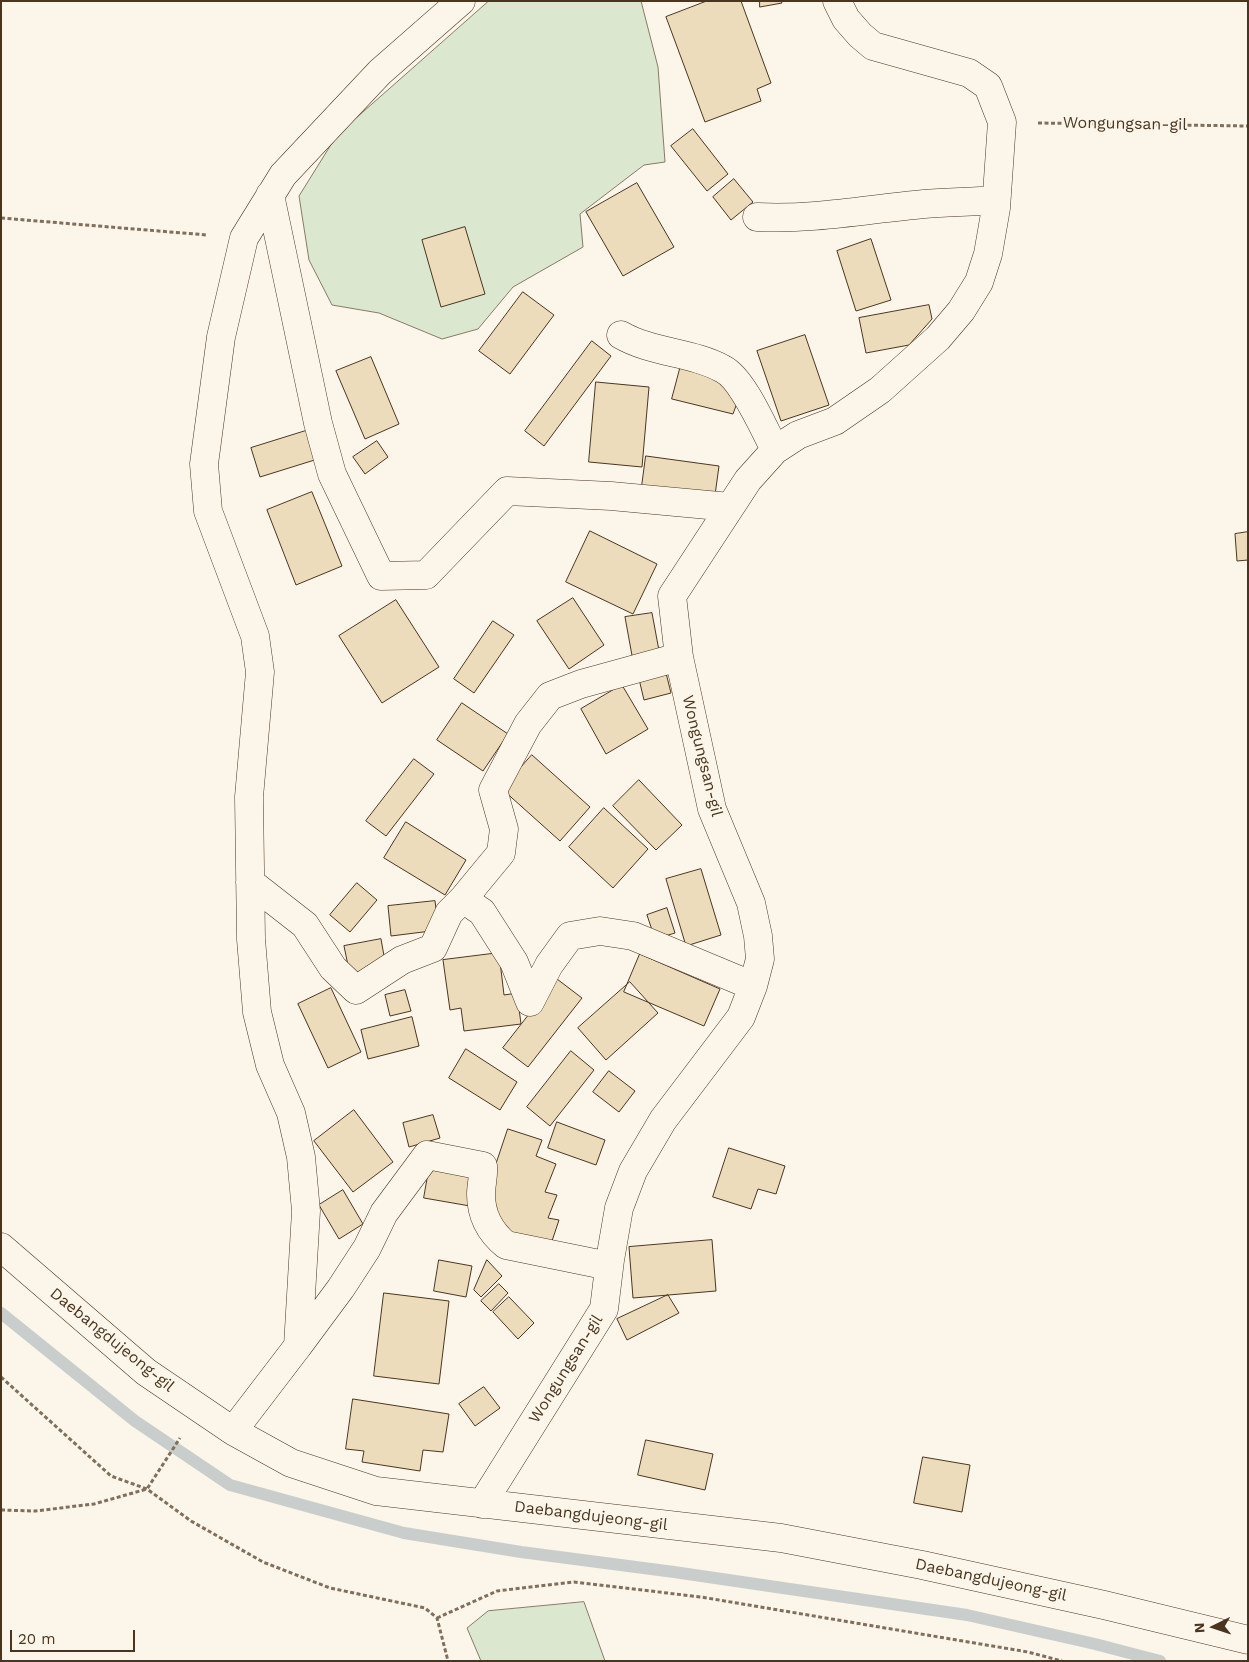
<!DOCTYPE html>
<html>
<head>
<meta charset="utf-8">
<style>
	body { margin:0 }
	#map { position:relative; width:1249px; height:1662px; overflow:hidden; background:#fbf6e9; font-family:"Work Sans",sans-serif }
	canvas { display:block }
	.frame { position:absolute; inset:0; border:2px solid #4a3520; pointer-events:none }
	.north { position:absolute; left:1189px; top:1602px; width:50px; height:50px; -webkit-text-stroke:4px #fbf6e9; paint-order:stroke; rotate:266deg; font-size:14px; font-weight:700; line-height:20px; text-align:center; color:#4a3520 }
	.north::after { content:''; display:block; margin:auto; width:18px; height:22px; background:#4a3520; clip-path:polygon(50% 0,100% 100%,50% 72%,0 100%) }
	.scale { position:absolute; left:10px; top:1630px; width:125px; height:22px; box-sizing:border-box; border:2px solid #4a3520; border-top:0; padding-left:6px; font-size:15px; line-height:18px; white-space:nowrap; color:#4a3520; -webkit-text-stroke:4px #fbf6e9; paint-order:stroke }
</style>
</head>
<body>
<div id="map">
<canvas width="1249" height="1662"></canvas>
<div class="frame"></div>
<div class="north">N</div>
<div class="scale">20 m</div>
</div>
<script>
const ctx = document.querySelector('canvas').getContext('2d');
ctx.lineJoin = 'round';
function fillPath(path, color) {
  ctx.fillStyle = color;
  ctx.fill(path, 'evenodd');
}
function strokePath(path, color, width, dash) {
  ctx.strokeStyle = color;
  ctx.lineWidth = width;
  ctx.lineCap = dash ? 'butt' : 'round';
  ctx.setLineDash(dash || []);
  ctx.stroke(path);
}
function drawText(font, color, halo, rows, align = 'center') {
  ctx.font = font + ' "Work Sans",sans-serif';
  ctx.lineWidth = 4;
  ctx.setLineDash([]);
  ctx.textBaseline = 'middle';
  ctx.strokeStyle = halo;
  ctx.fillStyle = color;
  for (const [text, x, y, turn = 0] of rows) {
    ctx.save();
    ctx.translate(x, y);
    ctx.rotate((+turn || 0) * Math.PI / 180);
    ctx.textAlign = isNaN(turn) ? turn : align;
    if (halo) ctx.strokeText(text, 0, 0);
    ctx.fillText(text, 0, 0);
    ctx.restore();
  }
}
const green = new Path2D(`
	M489,1H641L658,67L665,162L644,165L580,214L583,247L513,287L478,329L442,339L379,313L332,305L309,260L299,196L337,135Z
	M584,1602L605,1661H481L467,1628L488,1611Z`);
fillPath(green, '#dce7d0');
strokePath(green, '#887966', 1);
strokePath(new Path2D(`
	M1,1313L135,1421L230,1485L404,1533L521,1552L674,1572L967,1615L1095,1644L1160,1661`), '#c9cecd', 12);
const building = new Path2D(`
	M707,1H741L771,83L757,89L761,101L705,122L666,17Z
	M760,1H781L782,3L760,7Z
	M693,129L728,174L707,191L671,146Z
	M734,179L753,202L731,220L713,197Z
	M637,183L674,247L623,276L586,212Z
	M465,227L485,294L441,307L422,240Z
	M871,239L891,300L856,311L837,251Z
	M523,292L554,315L510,374L479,351Z
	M929,305L932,319L909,345L866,353L859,318Z
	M805,335L829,405L781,421L757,351Z
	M592,341L611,356L544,446L525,431Z
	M371,357L399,424L365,439L336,371Z
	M681,365L724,377L737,403L733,414L672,399Z
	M596,382L649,387L642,467L589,462Z
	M312,429L321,458L260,477L251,448Z
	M377,441L388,457L365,474L353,457Z
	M646,456L719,466L715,495L642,486Z
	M312,492L342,566L296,585L267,510Z
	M590,531L657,564L633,614L566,582Z
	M1248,532V560L1237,561L1235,534Z
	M573,598L604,645L569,669L537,621Z
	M396,600L439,667L382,703L339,636Z
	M652,613L660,656L633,661L625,617Z
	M493,621L514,635L474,693L454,679Z
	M666,673L671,693L644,700L639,679Z
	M622,685L648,729L606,754L581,709Z
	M462,703L508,734L483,771L437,740Z
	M532,755L590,807L560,841L502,789Z
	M414,759L434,774L386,836L366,821Z
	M639,780L682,825L656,850L613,806Z
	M604,808L648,849L613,888L569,847Z
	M406,822L466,860L445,895L384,858Z
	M701,869L721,935L686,946L666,879Z
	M357,883L377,900L350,932L330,915Z
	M435,901L439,930L391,936L388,906Z
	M667,908L675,933L655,939L647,915Z
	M381,939L386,967L350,975L344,946Z
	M499,953L504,995L517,993L521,1024L464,1031L461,1008L450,1010L443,960Z
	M640,954L720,989L704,1026L624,992Z
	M557,979L582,998L528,1067L503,1048Z
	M630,982L658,1013L606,1060L578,1028Z
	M331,988L361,1052L328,1068L298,1004Z
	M405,990L411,1011L390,1016L385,995Z
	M412,1017L419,1046L368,1059L361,1030Z
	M466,1049L517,1082L500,1110L449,1078Z
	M571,1051L594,1070L550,1126L527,1107Z
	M609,1071L635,1091L619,1112L593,1092Z
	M354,1110L393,1162L353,1192L314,1141Z
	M433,1115L440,1138L409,1147L403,1123Z
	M557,1122L605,1140L596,1165L548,1148Z
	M508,1129L542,1140L536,1156L556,1164L545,1192L557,1195L548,1218L559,1220L550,1247L495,1227L490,1182Z
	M729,1148L785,1166L776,1194L758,1189L751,1209L713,1197Z
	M430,1164L476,1172L470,1206L424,1198Z
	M343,1190L363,1224L339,1239L319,1205Z
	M712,1240L716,1291L633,1298L629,1247Z
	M439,1260L472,1266L466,1297L434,1291Z
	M487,1260L502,1276L481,1297L474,1290Z
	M499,1284L508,1293L491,1311L481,1301Z
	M384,1293L449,1301L439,1384L374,1376Z
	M668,1295L679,1313L627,1340L617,1319Z
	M509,1297L534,1323L518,1339L493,1312Z
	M484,1387L500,1408L475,1426L459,1404Z
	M353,1399L449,1414L443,1452L423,1450L420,1471L362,1462L364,1451L346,1449Z
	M646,1440L713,1454L705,1490L638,1475Z
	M923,1457L970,1465L962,1512L914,1503Z`);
fillPath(building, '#ecdcbc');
strokePath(building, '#4a3520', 1);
const minor = new Path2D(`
	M270,195L318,423L332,474L381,576L426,575L507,491L611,496L730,507
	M757,217C813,220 868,209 924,204C948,202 972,202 996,200
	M621,335C652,353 692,352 723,369C743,379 764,429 775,450
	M250,882L305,925L333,968L356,990L402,960L433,948L449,913L463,899L501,853L504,829L493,790L528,724L550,696L581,684L679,657
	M463,899L482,912L514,962L530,1002L549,965L570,936L600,931L633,936L753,986
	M1,1247L146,1372L233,1431L291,1463L376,1491L781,1538L922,1565L1104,1605L1248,1640
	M298,1346L341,1288L367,1248L384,1213L427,1155L483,1166C484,1176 481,1185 481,1194C481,1216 490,1232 506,1245L609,1266
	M233,1431L298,1346L306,1211L301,1157L291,1113L270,1065L257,1012L251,939L249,797L260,672L255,636L208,511L204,464L221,337L244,238L283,175L380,72L461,1
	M482,1504L604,1309L610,1260L619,1208L633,1171L663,1120L741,1017L753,986L760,959L758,936L751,903L712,809L679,657L672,596L748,480L775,450L798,435L835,421L880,390L938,338L961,311L979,282L988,254L996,208L1002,122L988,86L969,73L873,46L860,35L846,19L837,1`);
strokePath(minor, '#4a3520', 29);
strokePath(new Path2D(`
	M1038,123L1248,126
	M1,218L207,235
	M1,1377L111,1476L147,1489L191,1521L263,1562L330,1588L425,1608L437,1618L448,1661
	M1,1510L35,1511L94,1504L147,1489L180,1438
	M437,1618L497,1591L574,1582L701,1597L1028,1652L1062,1661`), '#7f6f5c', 3, [4, 2.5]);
strokePath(minor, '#fbf6e9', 28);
drawText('16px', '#4a3520', '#fbf6e9', [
	["Wongungsan-gil",1125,124,1],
	["Wongungsan-gil",702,756,76],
	["Daebangdujeong-gil",112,1340,39],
	["Wongungsan-gil",566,1369,-58],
	["Daebangdujeong-gil",591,1516,7],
	["Daebangdujeong-gil",991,1580,12]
]);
</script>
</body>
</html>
